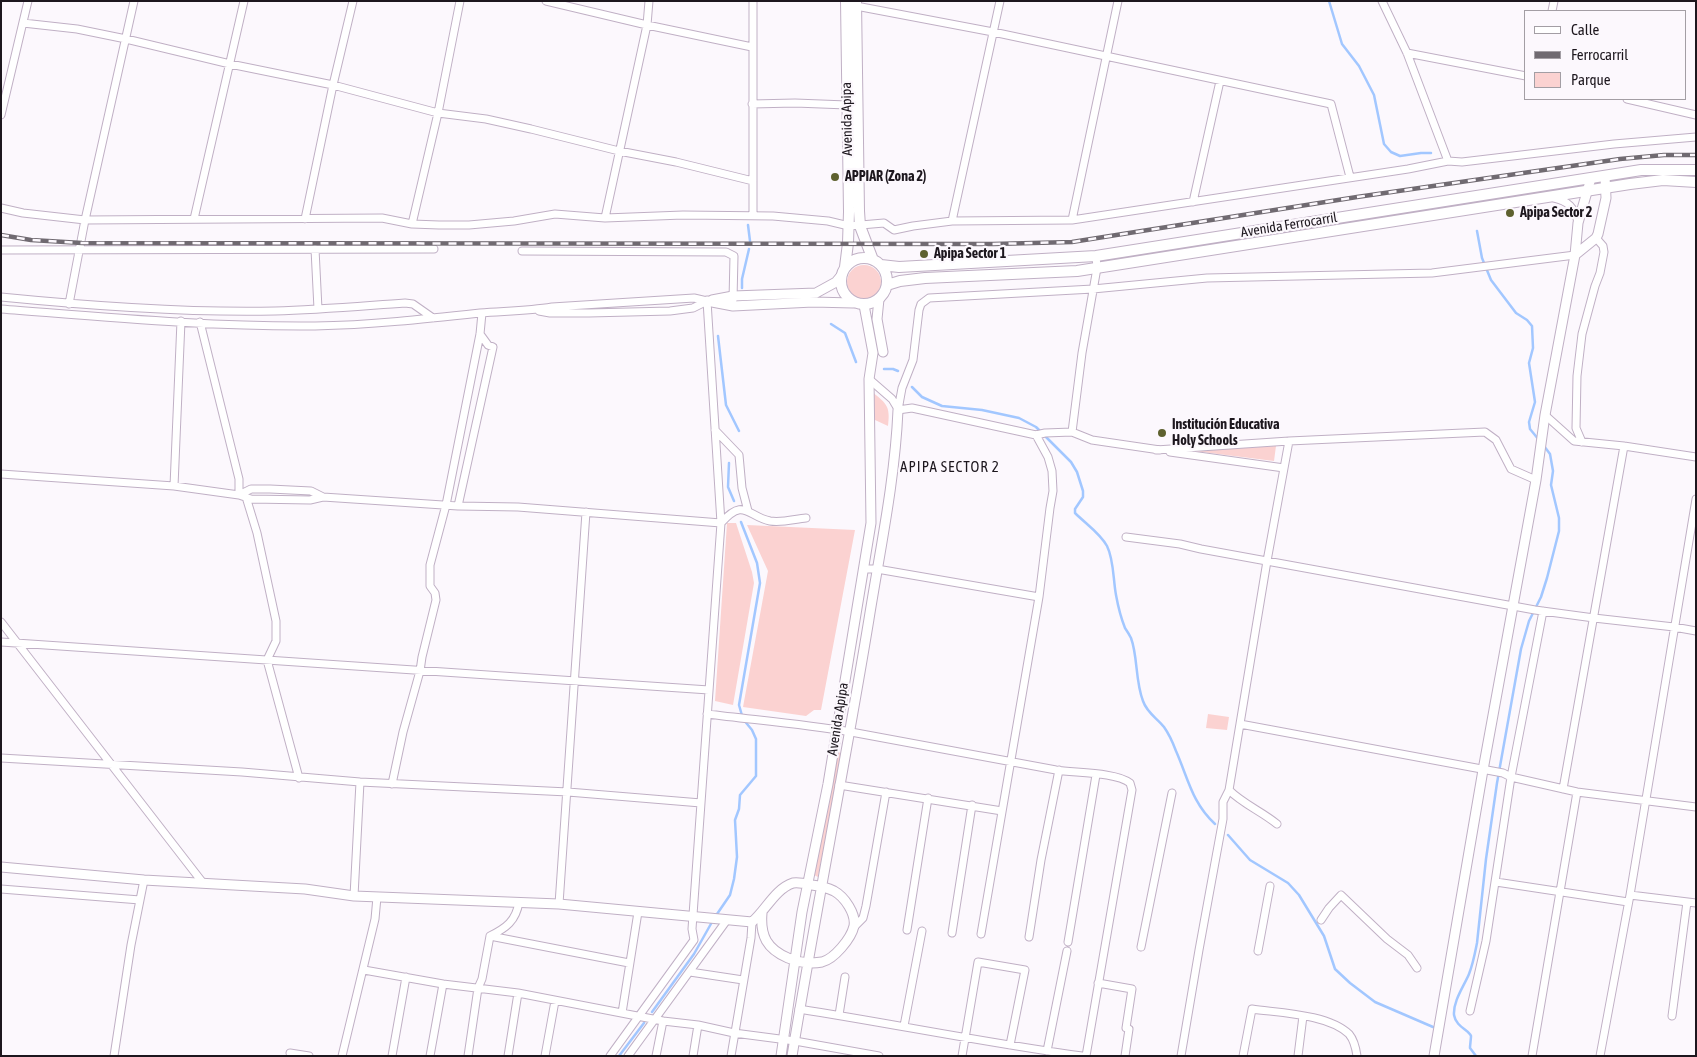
<!DOCTYPE html>
<html>
<head>
<meta charset="utf-8">
<style>
	body { margin:0 }
	#map { position:relative; width:1697px; height:1057px; overflow:hidden; background:#fcf8fd; font-family:"Asap Condensed",sans-serif }
	canvas { display:block }
	.frame { position:absolute; inset:0; border:2px solid #1d171e; pointer-events:none }
	.legend { position:absolute; left:1524px; top:10px; width:162px; height:90px; box-sizing:border-box; background:#fcf8fd; border:1px solid #a39ea4; margin:0; padding:6px 9px; list-style:none; font-size:15px; color:#1d171e }
	.legend li { display:flex; align-items:center; gap:10px; height:25px }
	.legend b { width:25px; border:1px solid #a39ea4 }
</style>
</head>
<body>
<div id="map">
<canvas width="1697" height="1057"></canvas>
<div class="frame"></div>
<ul class="legend">
<li><b style="height:6px;background:#fff"></b>Calle</li>
<li><b style="height:6px;background:#706a71"></b>Ferrocarril</li>
<li><b style="height:14px;background:#fbd2d1"></b>Parque</li>
</ul>
</div>
<script>
const ctx = document.querySelector('canvas').getContext('2d');
ctx.lineJoin = 'round';
function fillPath(path, color) {
  ctx.fillStyle = color;
  ctx.fill(path, 'evenodd');
}
function strokePath(path, color, width, dash) {
  ctx.strokeStyle = color;
  ctx.lineWidth = width;
  ctx.lineCap = dash ? 'butt' : 'round';
  ctx.setLineDash(dash || []);
  ctx.stroke(path);
}
function drawText(font, color, halo, rows, align = 'center') {
  ctx.font = font + ' "Asap Condensed",sans-serif';
  ctx.lineWidth = 4.5;
  ctx.setLineDash([]);
  ctx.textBaseline = 'middle';
  ctx.strokeStyle = halo;
  ctx.fillStyle = color;
  for (const [text, x, y, turn = 0] of rows) {
    ctx.save();
    ctx.translate(x, y);
    ctx.rotate((+turn || 0) * Math.PI / 180);
    ctx.textAlign = isNaN(turn) ? turn : align;
    if (halo) ctx.strokeText(text, 0, 0);
    ctx.fillText(text, 0, 0);
    ctx.restore();
  }
}
fillPath(new Path2D(`
	M847 282a17 17 0 1 1 34 0a17 17 0 1 1-34 0Z
	M870,390C885,403 891,404 888,426L875,420C874,410 870,401 870,390Z
	M1276,446L1274,461L1194,451Z
	M727,523H736L752,572L754,583L733,705L715,701Z
	M747,525L855,530L821,710H814L806,716L743,707L768,571Z
	M1208,714L1229,717L1227,730L1206,728Z
	M836,752L842,753L818,877L814,875Z`), '#fbd2d1');
strokePath(new Path2D(`
	M1329,1L1342,44L1359,66L1374,95L1384,144L1391,152L1400,156L1421,153H1431
	M748,225L750,241
	M1477,231L1482,258L1491,280L1516,313L1527,320L1532,326L1533,348L1529,363L1535,402L1529,422L1530,429L1539,440
	M742,288V279L749,249
	M831,324L845,333L856,362
	M718,336L726,405L739,431
	M884,369H893L898,371
	M912,387L922,397L942,406L982,410L1019,418L1036,427L1071,462L1077,472L1083,491V497L1075,509V513C1086,524 1100,533 1107,546C1114,560 1113,579 1116,595C1118,606 1121,618 1125,628C1127,631 1129,634 1131,638C1138,657 1135,680 1143,701C1147,713 1157,718 1164,727C1169,734 1173,743 1176,751C1188,778 1192,803 1215,824
	M729,463L728,487L734,501
	M1228,835L1250,860L1288,883L1299,895L1324,936L1335,969L1350,983L1375,1002L1433,1027
	M715,917L730,895L734,879L737,857L735,820L739,809L740,795L756,776V739L752,730L743,719L739,705L760,583L757,563L741,522
	M652,1012L694,954L712,922
	M619,1056L644,1023
	M1476,1056L1470,1048C1470,1045 1471,1039 1471,1036C1469,1030 1456,1027 1454,1015C1453,1001 1464,986 1469,974C1473,964 1475,953 1477,943L1486,859L1497,783L1521,649L1529,621L1541,597L1547,578L1559,531V518L1551,485L1553,471L1550,454L1544,446`), '#a2c7ff', 2.5);
const minor = new Path2D(`
	M546,1L647,25L752,47
	M753,1V215
	M1382,1L1407,53L1448,161
	M856,6L993,32L1331,104L1350,177
	M1552,11L1554,1
	M23,23L77,29L126,39L230,64L333,85L438,113L486,119L531,129L619,151L676,162L753,181
	M1407,53L1526,76
	M1627,99L1696,115
	M752,104L795,103L847,105
	M1,115L28,1
	M1554,198C1568,201 1574,207 1578,222
	M1193,202L1220,81
	M1,208L23,213L85,220L382,218L412,224L439,225H469L514,221L555,214L605,218L683,215L773,216L828,221L849,226L884,223L894,230L913,226L952,221L1072,220L1408,169L1448,161L1462,162L1614,144L1696,137
	M605,218L647,25L649,1
	M194,219L244,1
	M305,219L333,85L353,1
	M1072,220L1118,1
	M952,221L1000,1
	M412,224L438,113L460,1
	M315,249L318,309
	M1,250L434,249
	M522,251L726,252L734,256L733,300
	M1,297C92,306 184,313 275,311C319,310 362,306 405,303L413,304L433,318
	M69,304L85,220L134,1
	M1,309C105,317 211,327 315,326C370,325 425,319 480,313C504,311 528,311 552,307L694,298L707,301
	M539,311L550,313H589L670,311L693,308L707,301
	M200,322L239,479V495L251,489H270L311,491L323,497
	M869,379L892,399L898,409
	M898,410L902,388L913,360L919,310L921,304L929,298L1093,289L1207,278L1432,273L1575,255
	M898,410L912,408L1036,435L1045,433L1072,432L1092,440L1160,450
	M1545,415L1574,441L1624,446L1696,457
	M715,430L739,455L742,488L748,511
	M1072,432L1082,353L1097,268L1096,256
	M1582,442L1576,428L1577,376L1582,334L1595,286L1600,273L1604,252L1603,246L1596,238
	M1156,450L1289,441L1485,432L1496,440L1511,469L1536,480
	M1170,452L1284,468
	M1,474L174,486L239,495L251,499L310,500L323,497L458,506L518,507L721,523C744,497 747,516 770,521C782,523 795,519 806,518
	M174,486L181,321
	M246,497L257,533L276,621V641L267,660L299,778
	M458,506L493,347L488,345L480,334
	M1126,537L1180,544L1201,549L1535,610L1594,618L1674,627L1696,631
	M864,569H877L1039,597
	M1,622L203,883
	M1,642L709,690
	M707,714C755,720 803,724 851,732C919,744 988,758 1056,770C1075,773 1116,772 1130,783L1132,790L1086,1056
	M1240,724L1503,773L1511,777L1577,792L1696,807
	M1,758L242,772L360,782L568,792L701,803
	M392,784L403,732L420,671L422,657L436,600L435,593L430,586V565L446,505L480,334L482,313
	M839,785L1002,811
	M1563,789L1624,446
	M1229,790C1243,804 1261,811 1277,824
	M1496,882L1628,902
	M1,889L140,900
	M1630,895L1696,903
	M354,896L360,782
	M559,904L586,512
	M1321,920L1329,908L1341,895L1387,939L1408,955L1417,968
	M854,927L863,918L866,906L886,792
	M907,930L928,798
	M952,933L972,805
	M981,934L1039,597L1050,508L1053,491L1052,471L1048,457L1036,435
	M490,936L629,963
	M490,936C506,928 516,921 519,902
	M1029,937L1041,860L1059,770
	M1068,942L1096,775
	M1141,947L1172,793
	M1258,951L1270,886
	M364,970L443,984L518,993L663,1021L698,1025L734,1033L795,1041L879,1056
	M690,972L743,980
	M1098,983L1132,989L1126,1028L1129,1029L1125,1056
	M799,1009C894,1024 987,1043 1082,1056
	M1470,1011L1486,941L1511,777L1543,611
	M622,1013L638,912
	M839,1015L845,977
	M1672,1016L1687,902
	M904,1026L922,931
	M1047,1051L1067,951
	M290,1053L309,1056
	M114,1056L131,945L144,880
	M342,1056L375,919L377,897
	M392,1056L406,977
	M430,1056L443,984
	M468,1056L478,988L482,979L490,936
	M508,1056L518,993
	M545,1056L555,1001
	M610,1056L694,940L692,929L721,523L707,301
	M628,1056L727,920
	M656,1056L663,1021
	M693,1056L698,1025
	M731,1056L751,938L752,922
	M962,1056L978,962L1025,970L1010,1045
	M1181,1056L1199,950L1216,857L1223,819V802L1229,790L1267,561L1289,441
	M1243,1056L1252,1009C1280,1013 1328,1014 1349,1034C1354,1040 1356,1049 1357,1056
	M1298,1056L1303,1016
	M1532,1056L1577,792
	M1600,1056L1630,895L1696,499`);
const tertiary = new Path2D(`
	M1575,255L1596,238L1598,234L1606,198L1605,176
	M879,299L877,319L883,352
	M712,300L733,296L816,293L836,282L841,276
	M707,301L733,306L813,302L853,303
	M1,867L144,880L305,889L354,896L559,904L752,922C766,910 775,889 793,883C799,882 807,884 812,885C820,886 828,888 834,891C845,897 856,914 854,926C851,939 834,959 822,962C811,964 798,962 788,958C767,949 760,936 762,913
	M781,1056L802,912L828,784L871,523L869,379L873,353L864,305
	M792,1056C816,910 845,765 869,619C880,550 895,480 898,410
	M1434,1056L1483,770L1536,480L1545,415L1575,255L1578,223L1591,178`);
const secondary = new Path2D(`
	M856,1L859,211L860,226L873,260
	M841 281a23 23 0 1 1 46 0a23 23 0 1 1-46 0Z
	M881,265L899,267L1096,256L1616,174L1641,170H1696
	M845,267L848,243L849,212L846,1
	M887,285L900,281L925,278L1077,271L1630,184L1663,180L1696,182`);
strokePath(minor, '#c0b0c5', 9);
strokePath(tertiary, '#c0b0c5', 11);
strokePath(secondary, '#c0b0c5', 12);
strokePath(minor, '#fff', 7);
strokePath(tertiary, '#fff', 9);
strokePath(secondary, '#fff', 10);
const rail = new Path2D(`
	M1,235L31,240L82,243L993,244L1072,242L1357,197L1620,159L1664,155H1696`);
strokePath(rail, '#706a71', 4.5);
strokePath(rail, '#fcf8fd', 2.5, [8]);
for (const [x, y, r, color] of [
	[835,177,5,"#5e612f"],
	[1510,213,5,"#5e612f"],
	[924,254,5,"#5e612f"],
	[1162,433,5,"#5e612f"]
]) {
  const dot = new Path2D();
  dot.arc(x, y, r, 0, 2 * Math.PI);
  ctx.fillStyle = color;
  ctx.fill(dot);
  strokePath(dot, '#fcf8fd', 2);
}
drawText('14px', '#1d171e', '#fcf8fd', [
	["Avenida Apipa",847,119,-91],
	["Avenida Ferrocarril",1289,225,-9],
	["Avenida Apipa",838,719,-81]
]);
drawText('bold 14px', '#1d171e', '#fcf8fd', [
	["APPIAR (Zona 2)",845,177],
	["Apipa Sector 2",1520,213],
	["Apipa Sector 1",934,254],
	["Institución Educativa",1172,425],
	["Holy Schools",1172,441]
], 'left');
ctx.letterSpacing = '1px';
drawText('15px', '#1d171e', '#fcf8fd', [
	["APIPA SECTOR 2",950,467]
]);
ctx.letterSpacing = '0px';
</script>
</body>
</html>
